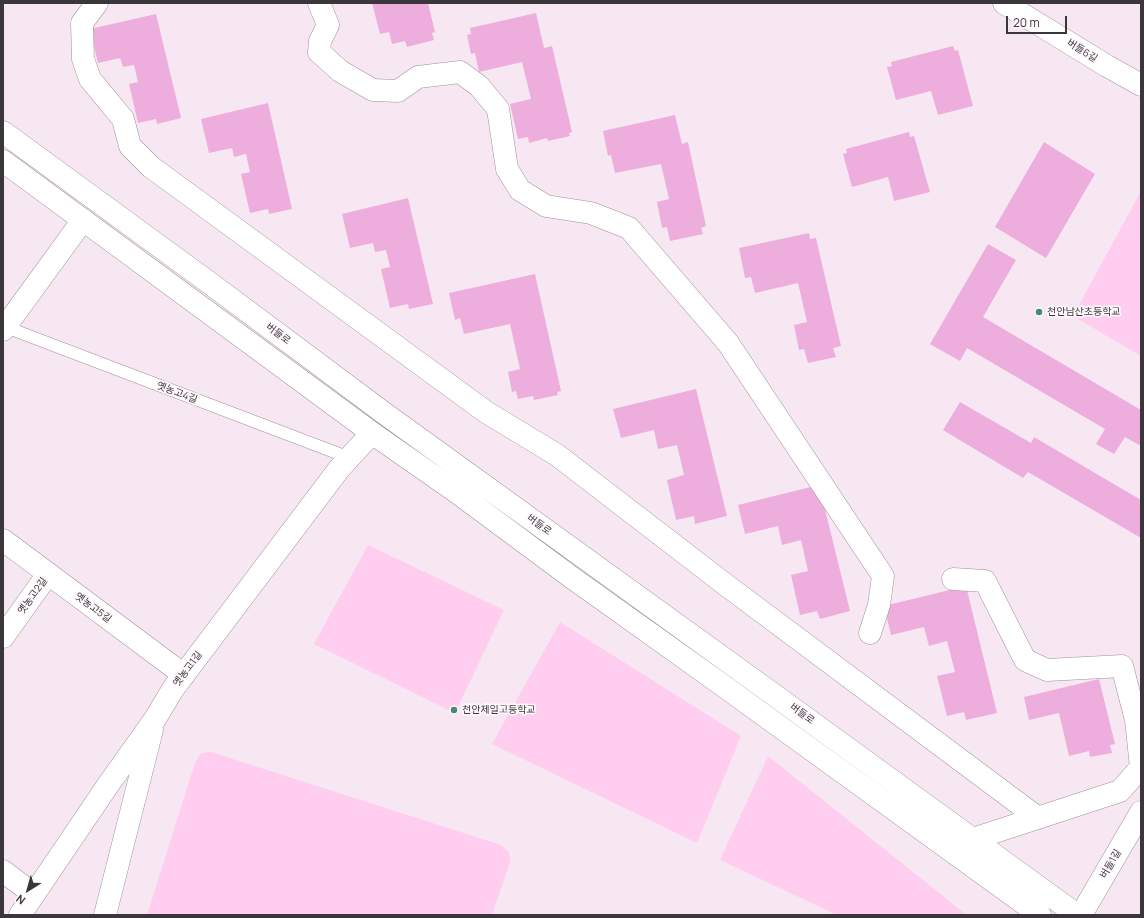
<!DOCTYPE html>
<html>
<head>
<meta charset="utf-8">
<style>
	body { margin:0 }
	#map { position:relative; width:1144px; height:918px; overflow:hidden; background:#f7e7f2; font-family:Manrope,sans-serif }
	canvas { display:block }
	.frame { position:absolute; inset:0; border:4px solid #3b363a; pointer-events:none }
	.north { position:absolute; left:8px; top:870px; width:40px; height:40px; -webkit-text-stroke:3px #fef8fc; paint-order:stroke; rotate:217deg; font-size:11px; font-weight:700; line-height:16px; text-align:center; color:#3b363a }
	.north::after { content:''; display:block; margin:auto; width:14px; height:18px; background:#3b363a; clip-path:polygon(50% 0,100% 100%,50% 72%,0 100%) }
	.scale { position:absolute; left:1006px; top:16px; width:61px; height:18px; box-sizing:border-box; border:2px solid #3b363a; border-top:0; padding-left:5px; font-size:12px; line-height:14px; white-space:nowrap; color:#3b363a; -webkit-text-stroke:3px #fef8fc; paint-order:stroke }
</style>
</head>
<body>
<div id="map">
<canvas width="1144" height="918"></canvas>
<div class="frame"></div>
<div class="north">N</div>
<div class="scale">20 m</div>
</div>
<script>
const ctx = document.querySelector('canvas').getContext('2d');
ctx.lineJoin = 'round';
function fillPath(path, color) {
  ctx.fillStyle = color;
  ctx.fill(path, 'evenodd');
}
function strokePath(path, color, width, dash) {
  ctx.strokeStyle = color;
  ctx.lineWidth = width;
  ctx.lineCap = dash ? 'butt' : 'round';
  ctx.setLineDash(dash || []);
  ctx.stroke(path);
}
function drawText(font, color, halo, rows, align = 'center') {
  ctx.font = font + ' Manrope,"Noto Sans KR",sans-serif';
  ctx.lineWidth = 3.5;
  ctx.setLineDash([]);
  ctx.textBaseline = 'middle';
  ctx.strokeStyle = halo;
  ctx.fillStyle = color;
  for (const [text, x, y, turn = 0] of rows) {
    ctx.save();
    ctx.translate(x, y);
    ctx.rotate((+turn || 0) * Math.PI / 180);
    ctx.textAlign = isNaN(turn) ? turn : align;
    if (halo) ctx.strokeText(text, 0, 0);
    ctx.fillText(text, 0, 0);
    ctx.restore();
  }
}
fillPath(new Path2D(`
	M1141,191V356L1073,316Z
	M368,545L504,610L455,713L314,644Z
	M560,622L741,736L697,843L492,744Z
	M211,752L501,845L509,852L510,862L492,915H147L195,763L201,753Z
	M768,756L964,913L962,915H837L720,860Z`), '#fecdf0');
fillPath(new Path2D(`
	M372,3H428L435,32L432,33L434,40L407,47L405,41L392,44L389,32L380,34Z
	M536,13L544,48L552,46L572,132L569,133L570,136L548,141L547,138L529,143L528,137L518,139L510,104L531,99L522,62L479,72L475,53L471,54L467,35L471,34L470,28Z
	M156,14L181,118L157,124L156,119L138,123L129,84L138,82L134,65L123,67L120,58L98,63L90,29Z
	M953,46L955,51L958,50L973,106L938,115L931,91L896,100L887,67L892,66L891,62Z
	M268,103L292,209L269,214L268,209L250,213L241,174L250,172L246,154L234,157L232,148L209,153L201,119Z
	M675,115L682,144L688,142L706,226L701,228L703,234L670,241L667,227L662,228L657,202L669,199L661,164L615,173L611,155L608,156L603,131Z
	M909,132L910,137L914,136L930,192L894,201L888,177L852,187L843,154L847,153L846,149Z
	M1044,142L1095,174L1046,258L995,227Z
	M408,198L433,304L409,309L408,304L390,308L381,269L390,267L386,250L375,252L373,243L350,248L342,214Z
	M809,233L810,239L816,238L841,346L833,348L836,357L808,363L804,349L799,350L794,325L807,322L798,283L755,293L751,277L745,278L739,248Z
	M988,244L1016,260L983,317L1141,410V446L1125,437L1114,454L1096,444L1105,429L967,348L960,361L930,344Z
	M535,274L561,391L557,392L558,395L534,400L533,396L518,399L516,391L512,392L508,372L520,369L510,324L464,334L460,318L455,320L449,293Z
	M696,389L727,516L695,524L694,516L676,520L667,480L684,475L677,445L658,449L654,430L621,438L613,409Z
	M960,402L1031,443L1034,437L1141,500V538L1028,472L1023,478L943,430Z
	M819,485L850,611L820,619L817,611L800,615L791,575L808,571L801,540L782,545L778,526L745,534L738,505Z
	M966,586L997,713L966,720L964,712L947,716L937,676L955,672L947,641L929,646L924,627L891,635L884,606Z
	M1099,679L1115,744L1110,745L1112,753L1090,757L1089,751L1069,756L1059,713L1029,720L1024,697Z`), '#eeaedd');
const lane = new Path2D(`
	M3,326L350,458`);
const street = new Path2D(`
	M97,3L82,23L83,59L90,79L123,119L130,146L151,167L486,412L557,455L726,585L1038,818
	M319,3L328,25L320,41L319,52L340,71L373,90L398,91L418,77L460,72L479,86L498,109L507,169L520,190L546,206L591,213L629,228L728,343L883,576L879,605L870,633
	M1004,3L1107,66L1141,85
	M3,330L83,220
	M3,540L184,675
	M953,579L985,581L1025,660L1047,670L1122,666L1136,720L1141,767L1120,791L973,839
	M3,637L48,574
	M3,871L33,894
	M20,915L108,785L155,719L173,689L339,469L372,433
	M105,915L152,730
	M1081,915L1141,812`);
const secondary = new Path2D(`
	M3,132L211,284L384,413L777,697L1077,915
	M3,161L372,433L455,491L571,577L718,682L1040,915`);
strokePath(lane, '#9e9099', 13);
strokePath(street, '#9e9099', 23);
strokePath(secondary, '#9e9099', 23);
strokePath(lane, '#fff', 12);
strokePath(street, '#fff', 22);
strokePath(secondary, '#fff', 22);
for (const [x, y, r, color] of [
	[1039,312,4,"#46897b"],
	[454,710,4,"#46897b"]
]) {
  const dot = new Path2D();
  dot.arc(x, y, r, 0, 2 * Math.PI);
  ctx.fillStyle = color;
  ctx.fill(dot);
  strokePath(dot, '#fef8fc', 1.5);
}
drawText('10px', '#3b363a', '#fef8fc', [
	["버들6길",1082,51,32],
	["버들로",278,334,37],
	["옛농고4길",177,393,21],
	["버들로",539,525,36],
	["옛농고2길",33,596,-54],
	["옛농고5길",93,608,37],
	["옛농고1길",188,669,-53],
	["버들로",802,714,36],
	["버들1길",1111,864,-60]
]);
drawText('10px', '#3b363a', '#fef8fc', [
	["천안남산초등학교",1047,312],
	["천안제일고등학교",462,710]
], 'left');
</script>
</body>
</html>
